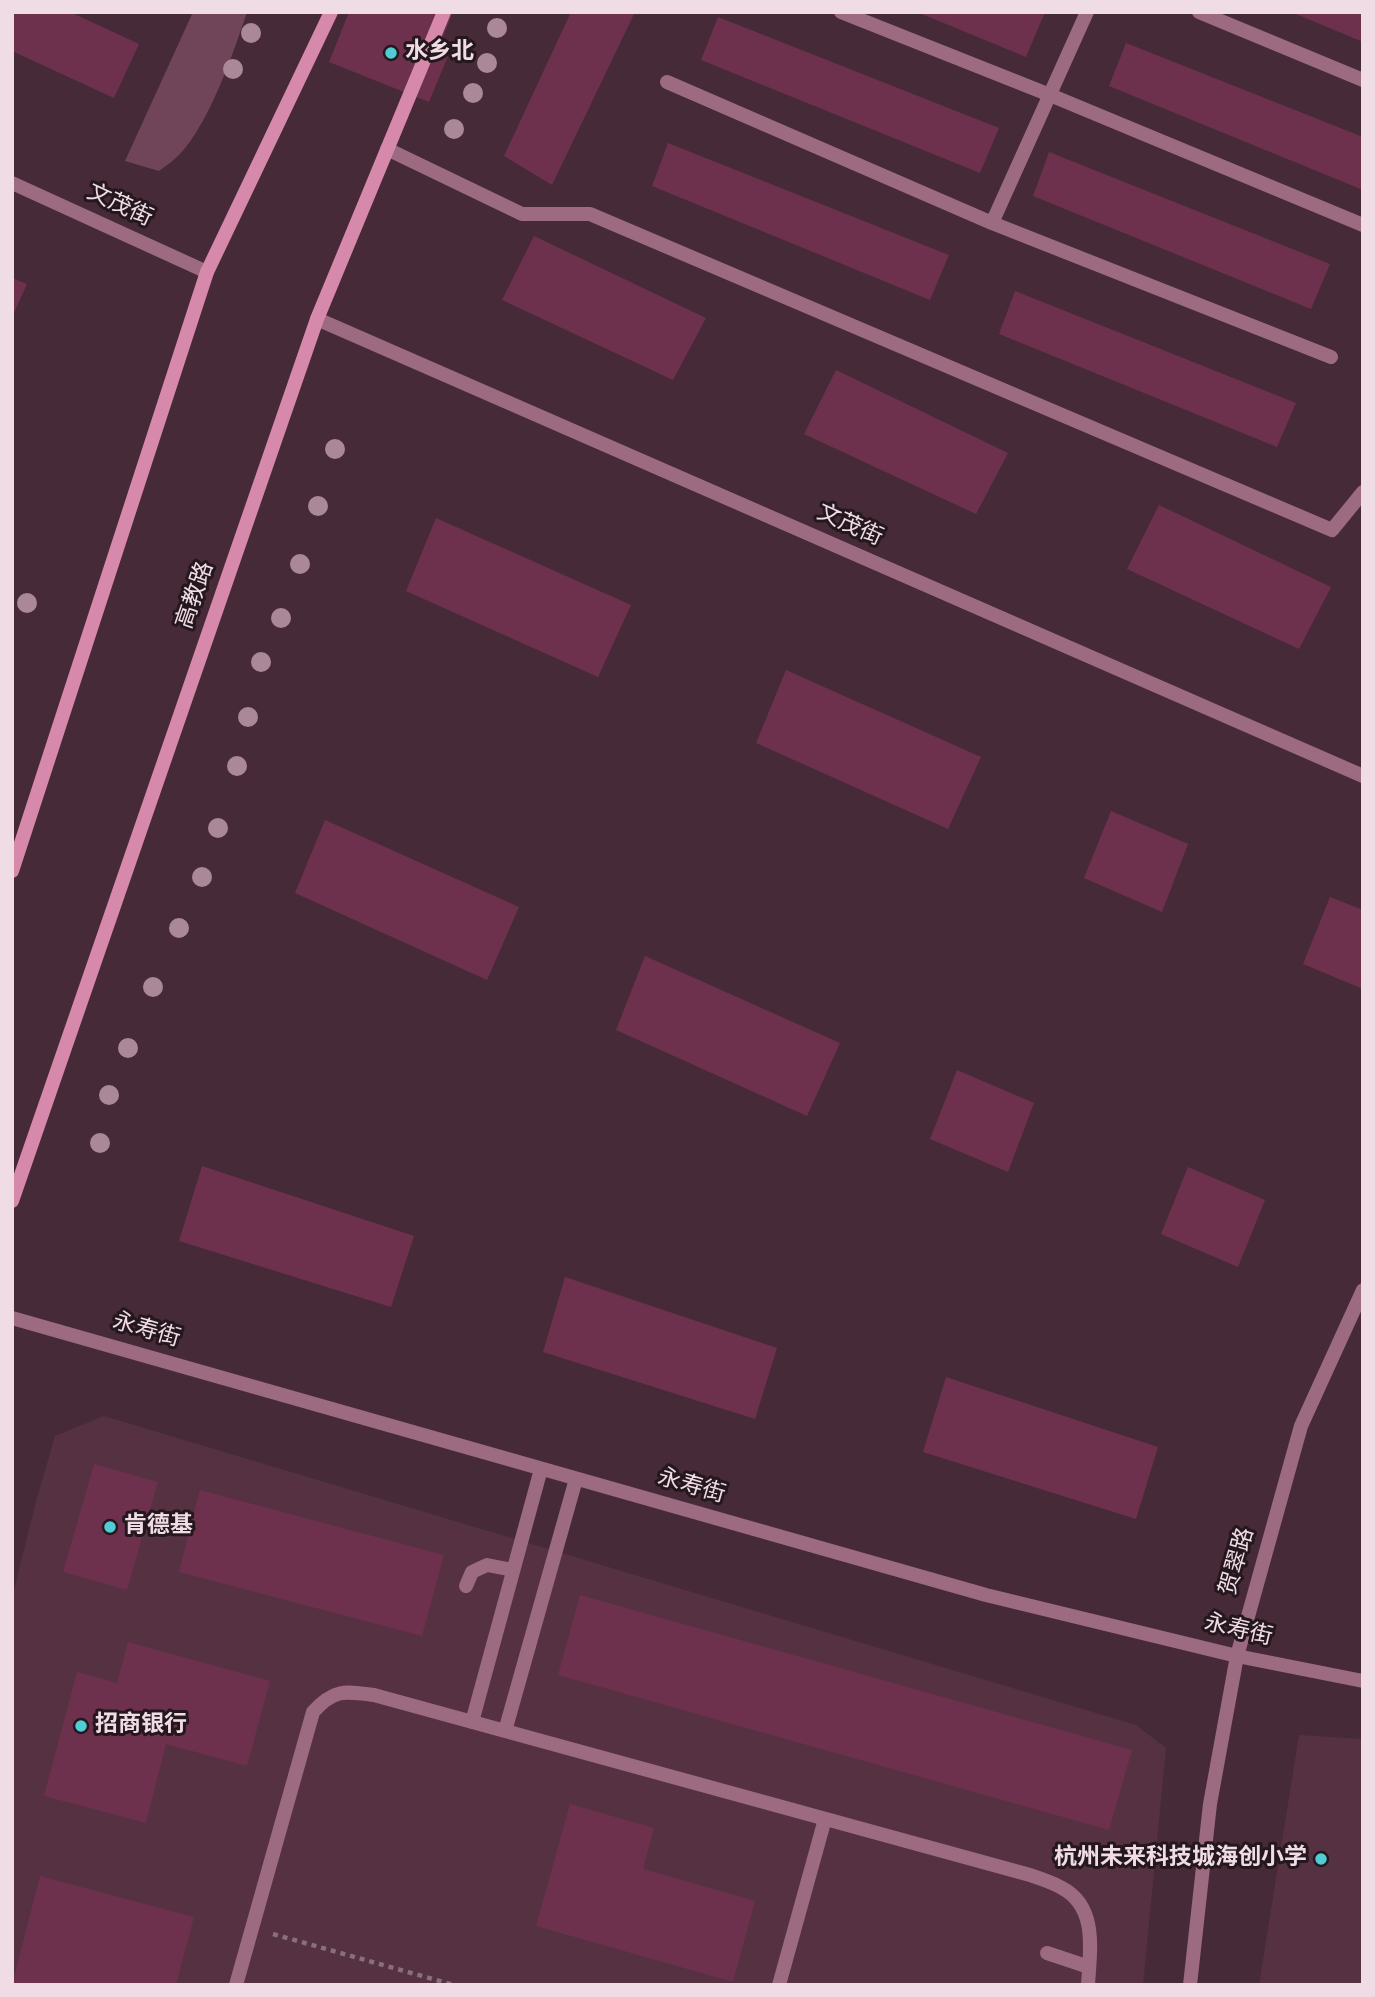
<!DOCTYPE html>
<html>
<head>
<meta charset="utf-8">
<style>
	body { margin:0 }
	#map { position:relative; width:1375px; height:1997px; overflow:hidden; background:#472a37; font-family:Spectral,serif }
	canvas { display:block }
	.frame { position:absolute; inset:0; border:14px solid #f0dce4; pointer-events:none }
</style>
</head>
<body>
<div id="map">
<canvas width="1375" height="1997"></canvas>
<div class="frame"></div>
</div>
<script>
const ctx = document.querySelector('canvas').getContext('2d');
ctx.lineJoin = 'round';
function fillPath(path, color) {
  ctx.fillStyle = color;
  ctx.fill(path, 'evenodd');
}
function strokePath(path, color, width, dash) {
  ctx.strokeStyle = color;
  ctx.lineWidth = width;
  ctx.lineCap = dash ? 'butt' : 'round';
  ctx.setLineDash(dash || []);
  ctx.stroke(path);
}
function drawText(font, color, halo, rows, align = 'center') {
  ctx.font = font + ' Spectral,"Noto Sans SC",serif';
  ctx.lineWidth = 6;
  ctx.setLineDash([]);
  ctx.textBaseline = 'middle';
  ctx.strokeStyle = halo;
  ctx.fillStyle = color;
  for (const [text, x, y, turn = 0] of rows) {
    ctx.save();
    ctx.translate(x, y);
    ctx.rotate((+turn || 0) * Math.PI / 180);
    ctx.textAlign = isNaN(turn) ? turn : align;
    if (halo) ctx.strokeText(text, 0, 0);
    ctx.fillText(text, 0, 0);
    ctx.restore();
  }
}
fillPath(new Path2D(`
	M104,1416L1136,1725L1166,1748L1143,1985H12V1598L37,1498L55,1436Z
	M1299,1735L1363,1739V1985H1259Z`), '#553141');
fillPath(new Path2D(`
	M193,12H247C233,54 210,121 180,154C174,160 166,166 159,171L125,161Z`), '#714559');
fillPath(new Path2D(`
	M12,12H70L139,44L114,98L12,51Z
	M349,12H453L442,39L453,44L429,102L329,62Z
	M571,12H635L552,185L504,156Z
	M917,12H1045L1026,57Z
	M1291,12H1363V42Z
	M718,17L999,128L980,173L701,60Z
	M1126,43L1363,137V190L1109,86Z
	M668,143L949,255L930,300L652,186Z
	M1049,152L1330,264L1311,309L1033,196Z
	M534,236L706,318L673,380L502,300Z
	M12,278L27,284L12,317Z
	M1015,291L1296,403L1277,447L999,334Z
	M836,370L1008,453L976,514L804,434Z
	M1159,505L1331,587L1299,649L1127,569Z
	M436,518L631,605L598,677L406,591Z
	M786,670L981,757L948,829L756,743Z
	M1111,811L1188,844L1162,912L1084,878Z
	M325,820L519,907L487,980L295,893Z
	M1330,897L1363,910V989L1303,964Z
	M645,956L840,1043L807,1116L616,1030Z
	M957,1070L1034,1103L1008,1172L930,1139Z
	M202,1166L414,1236L391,1307L179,1241Z
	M1188,1167L1265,1200L1238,1267L1161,1234Z
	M565,1277L777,1348L755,1419L543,1352Z
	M946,1377L1158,1447L1136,1519L923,1452Z
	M94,1464L158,1482L127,1590L63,1572Z
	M200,1490L444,1555L422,1636L179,1572Z
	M580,1595L1132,1750L1109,1830L558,1675Z
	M128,1642L270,1681L247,1766L166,1744L146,1823L44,1796L77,1672L117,1683Z
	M570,1804L654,1828L643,1869L755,1901L733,1982L536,1926Z
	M40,1876L194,1917L176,1985H12Z`), '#6d314e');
strokePath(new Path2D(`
	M273,1934L454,1985`), '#896f7a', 4.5, [5, 5]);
strokePath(new Path2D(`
	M466,1586L472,1572L487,1565L513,1570
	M472,1722L541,1469
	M505,1731L576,1479
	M1047,1953L1089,1967
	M236,1985L313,1712C334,1689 344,1691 374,1695L1030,1875C1041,1879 1052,1882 1062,1888C1098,1907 1090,1951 1088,1985
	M779,1985L825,1819`), '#9d6b81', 14);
strokePath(new Path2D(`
	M841,12L1050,95L1363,225
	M1087,12L992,223L1331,357
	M1199,12L1363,80
	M667,82L992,223
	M387,149L522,214H590L1332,530L1363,492
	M12,183L207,272
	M317,319L1363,776`), '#9d6b81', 14);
strokePath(new Path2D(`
	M12,1318L986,1595L1237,1656L1363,1681
	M1190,1985L1210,1804L1237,1656L1301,1426L1363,1290`), '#9d6b81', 14);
strokePath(new Path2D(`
	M12,871L207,272L331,12
	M12,1201L317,319L444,12`), '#d789ac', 14);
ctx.fillStyle = '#ab8897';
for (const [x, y] of [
	[497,28],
	[251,33],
	[487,63],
	[233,69],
	[473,93],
	[454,129],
	[335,449],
	[318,506],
	[300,564],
	[27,603],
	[281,618],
	[261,662],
	[248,717],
	[237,766],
	[218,828],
	[202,877],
	[179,928],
	[153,987],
	[128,1048],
	[109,1095],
	[100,1143]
]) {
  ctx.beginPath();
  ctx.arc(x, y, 10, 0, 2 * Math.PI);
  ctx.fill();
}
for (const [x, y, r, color] of [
	[391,53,7,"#51ccd5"],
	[110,1527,7,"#51ccd5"],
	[81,1726,7,"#51ccd5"],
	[1321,1859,7,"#51ccd5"]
]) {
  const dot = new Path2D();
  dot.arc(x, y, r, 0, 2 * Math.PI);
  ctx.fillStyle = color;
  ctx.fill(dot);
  strokePath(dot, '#24171d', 2.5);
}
drawText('bold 23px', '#f0dce4', '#24171d', [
	["水乡北",405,53],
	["肯德基",124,1527],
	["招商银行",95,1726],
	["杭州未来科技城海创小学",1307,1859,"right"]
], 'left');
drawText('23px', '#f0dce4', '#24171d', [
	["文茂街",119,207,25],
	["文茂街",849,527,24],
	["高教路",197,596,-71],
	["永寿街",146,1332,16],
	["永寿街",691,1488,16],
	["贺翠路",1239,1562,-74],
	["永寿街",1238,1632,13]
]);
</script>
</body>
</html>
